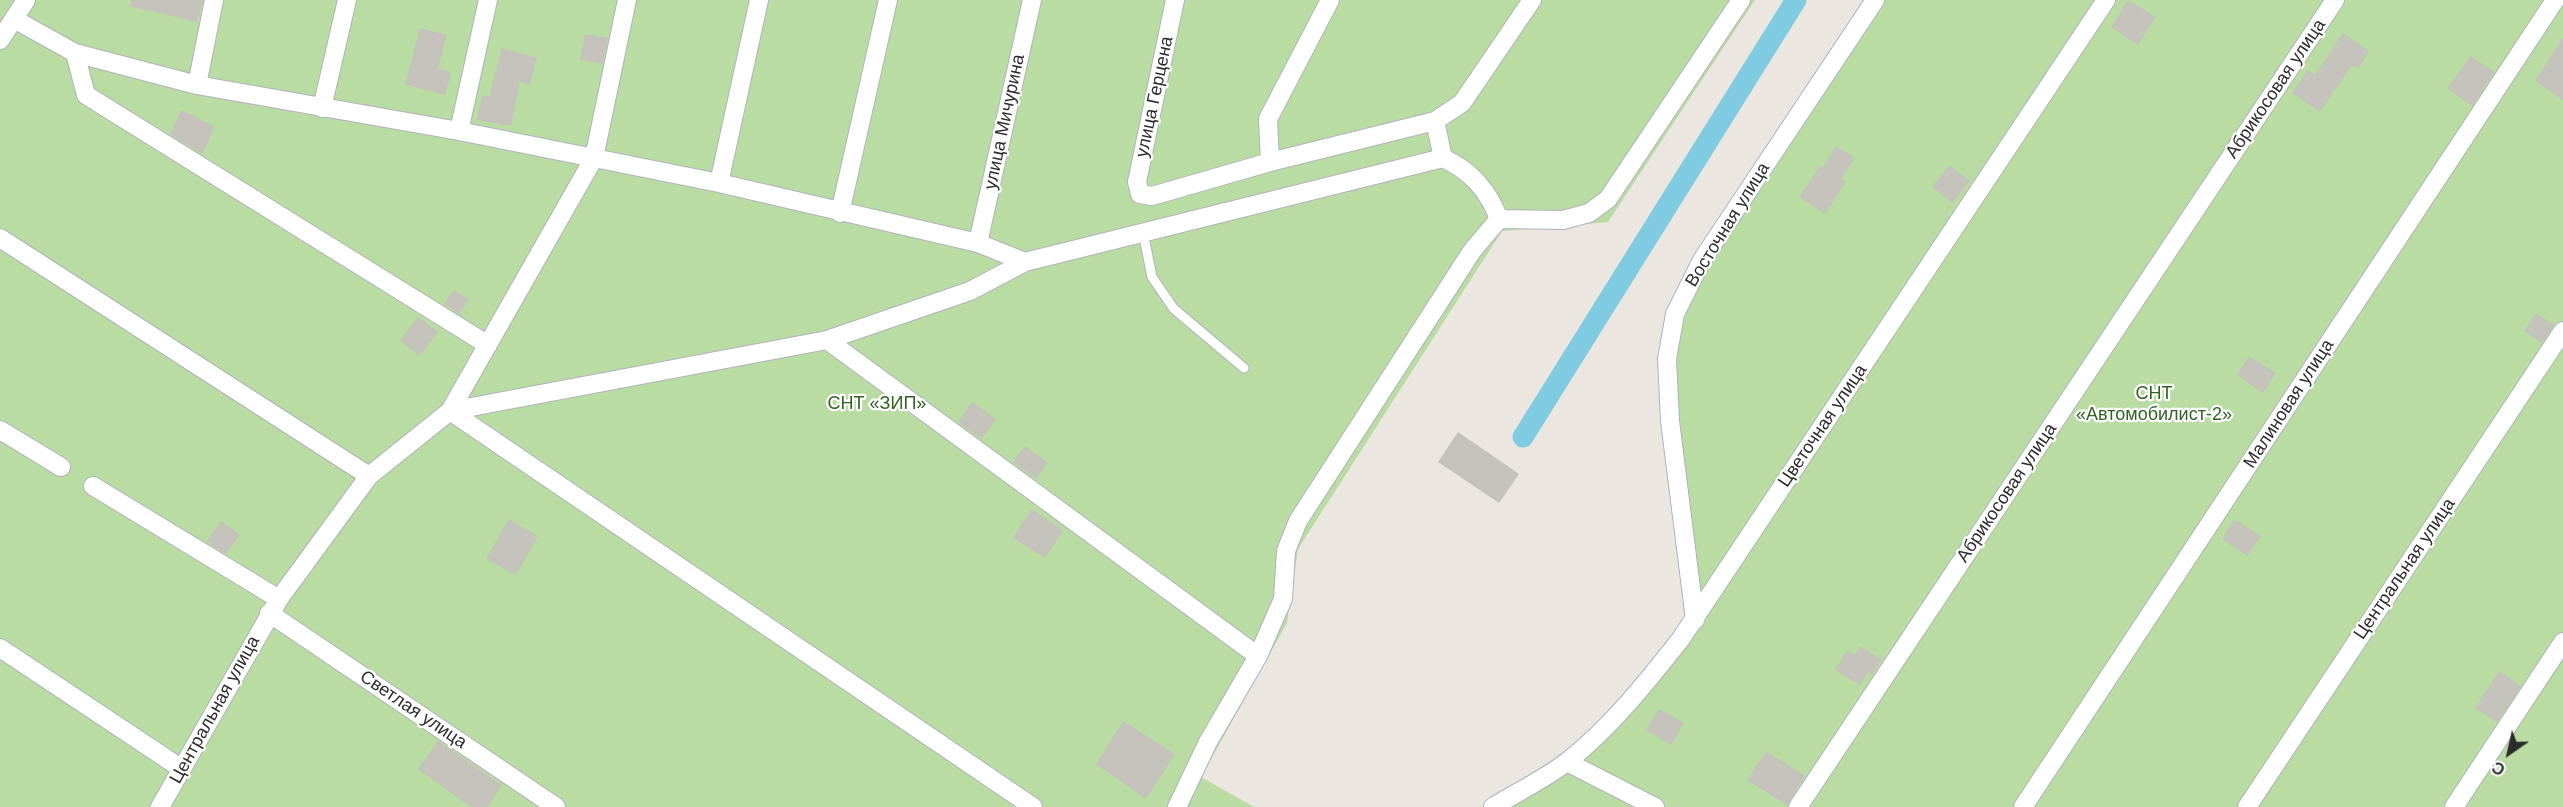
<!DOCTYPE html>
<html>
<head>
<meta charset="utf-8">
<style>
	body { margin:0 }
	#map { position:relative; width:2563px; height:807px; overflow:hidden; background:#ece6e0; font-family:Helvetica,sans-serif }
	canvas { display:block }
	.north { position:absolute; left:2479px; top:723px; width:60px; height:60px; -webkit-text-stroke:4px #fff; paint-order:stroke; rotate:214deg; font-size:16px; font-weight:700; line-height:24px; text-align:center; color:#2c2c2c }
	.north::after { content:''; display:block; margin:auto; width:21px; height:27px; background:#2c2c2c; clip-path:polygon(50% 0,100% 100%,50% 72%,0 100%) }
</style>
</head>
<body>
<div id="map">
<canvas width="2563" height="807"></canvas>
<div class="north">С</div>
</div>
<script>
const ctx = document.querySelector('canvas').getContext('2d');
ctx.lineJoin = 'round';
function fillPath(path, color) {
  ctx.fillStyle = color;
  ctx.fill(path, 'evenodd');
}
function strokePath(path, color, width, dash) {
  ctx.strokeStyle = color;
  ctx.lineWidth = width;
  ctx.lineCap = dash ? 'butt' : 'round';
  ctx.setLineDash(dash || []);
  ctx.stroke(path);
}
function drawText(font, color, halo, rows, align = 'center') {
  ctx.font = font + ' Helvetica,sans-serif';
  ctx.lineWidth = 4.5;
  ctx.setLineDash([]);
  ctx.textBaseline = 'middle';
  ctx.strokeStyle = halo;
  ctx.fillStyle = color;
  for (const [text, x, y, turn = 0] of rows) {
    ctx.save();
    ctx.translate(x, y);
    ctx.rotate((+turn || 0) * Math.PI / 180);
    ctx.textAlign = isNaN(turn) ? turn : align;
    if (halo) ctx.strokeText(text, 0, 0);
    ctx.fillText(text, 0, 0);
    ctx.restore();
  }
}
fillPath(new Path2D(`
	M0,0H1755L1608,222L1502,231L1298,549L1287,623L1201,777L1254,807H0Z
	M1875,0H2563V807H1493L1567,762L1695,620L1670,421L1675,314Z`), '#b9dca3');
strokePath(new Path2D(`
	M1523,437L1796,0`), '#7fcbe2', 21);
fillPath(new Path2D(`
	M131,0H203L197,22L130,6Z
	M2128,0L2156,17L2138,45L2111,27Z
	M420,28L447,35L438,69L451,72L445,95L405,84Z
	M2343,33L2369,51L2358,69L2352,65L2320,112L2292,93L2308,70L2315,75Z
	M585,34L608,38L602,64L580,60Z
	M2563,38V100L2535,81Z
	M502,48L537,58L530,85L520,82L511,126L477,120L482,95L489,97Z
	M2471,56L2494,72L2472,106L2447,88Z
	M181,110L215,127L202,154L170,134Z
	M1836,146L1855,158L1841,179L1846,182L1825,214L1799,197L1820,166L1823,167Z
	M1949,165L1970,181L1953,203L1932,187Z
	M454,290L469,300L459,314L444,304Z
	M2536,313L2554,325L2542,343L2524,331Z
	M418,317L438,332L419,356L400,341Z
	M2249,356L2276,373L2263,393L2237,375Z
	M972,402L996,419L982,439L958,422Z
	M1458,432L1519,474L1499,503L1438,462Z
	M1025,446L1048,463L1036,479L1013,462Z
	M1031,509L1063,530L1045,558L1013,538Z
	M509,519L538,536L516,575L486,559Z
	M2234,519L2261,536L2248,556L2222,539Z
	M221,521L240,535L226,554L206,542Z
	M1860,646L1882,660L1872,674L1868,672L1860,685L1835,670L1847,651L1855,655Z
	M2499,671L2521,686L2497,722L2475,708Z
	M1659,709L1684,723L1671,745L1646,730Z
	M1123,721L1175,754L1146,799L1096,764Z
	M438,741L502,785L488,807H471L418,769Z
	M1766,751L1805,776L1787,805L1747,780Z`), '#c5c1bb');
const lane = new Path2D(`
	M1143,232L1152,277L1174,309L1244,368`);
const street = new Path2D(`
	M1175,0L1137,182L1140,194L1152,196L1270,162L1435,121
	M14,19L75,53L197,85L459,131L719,183L978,243L1025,262L1443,158C1471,171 1488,190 1499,219
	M0,40L26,0
	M75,53L86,95L488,345
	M197,85L214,0
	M322,108L347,0
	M459,131L488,0
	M1443,158L1435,121L1462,103L1532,0
	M1270,162L1268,119L1330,0
	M719,183L759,0
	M840,213L888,0
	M0,238L369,476
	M978,243L1032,0
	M827,340L1258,656
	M450,411L1033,807
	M450,411L827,340L970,291L1025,262
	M0,430L61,467
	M93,486L279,599
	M269,613L556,807
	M1695,620L1670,421L1667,359L1675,314L1702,260L1875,0
	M0,648L182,769
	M1567,762L1655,807
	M160,807L279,599L369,476L450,411L594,158L627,0
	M1177,807L1208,742L1258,656L1283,599L1286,551L1298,521L1472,251L1499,219L1563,220L1589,213L1608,199L1741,0
	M1493,807C1517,792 1545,779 1568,761C1611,727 1646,683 1680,640L2106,0
	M1798,807L2335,0
	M2023,807L2555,0
	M2247,807L2563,331
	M2454,807L2563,642`);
strokePath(lane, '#b0b2bb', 11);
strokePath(street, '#b0b2bb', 20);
strokePath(lane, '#fff', 9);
strokePath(street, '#fff', 18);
drawText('18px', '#2c2c2c', '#fff', [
	["Абрикосовая улица",2276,89,-56],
	["улица Герцена",1155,97,-78],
	["улица Мичурина",1005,122,-78],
	["Восточная улица",1728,225,-58],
	["Малиновая улица",2289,404,-57],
	["Цветочная улица",1823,426,-56],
	["Абрикосовая улица",2007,493,-56],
	["Центральная улица",2405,569,-56],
	["Центральная улица",215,710,-61],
	["Светлая улица",413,710,34]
]);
drawText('18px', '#336223', '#fff', [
	["СНТ",2154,394],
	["«Автомобилист-2»",2154,415],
	["СНТ «ЗИП»",877,404]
]);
</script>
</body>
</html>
